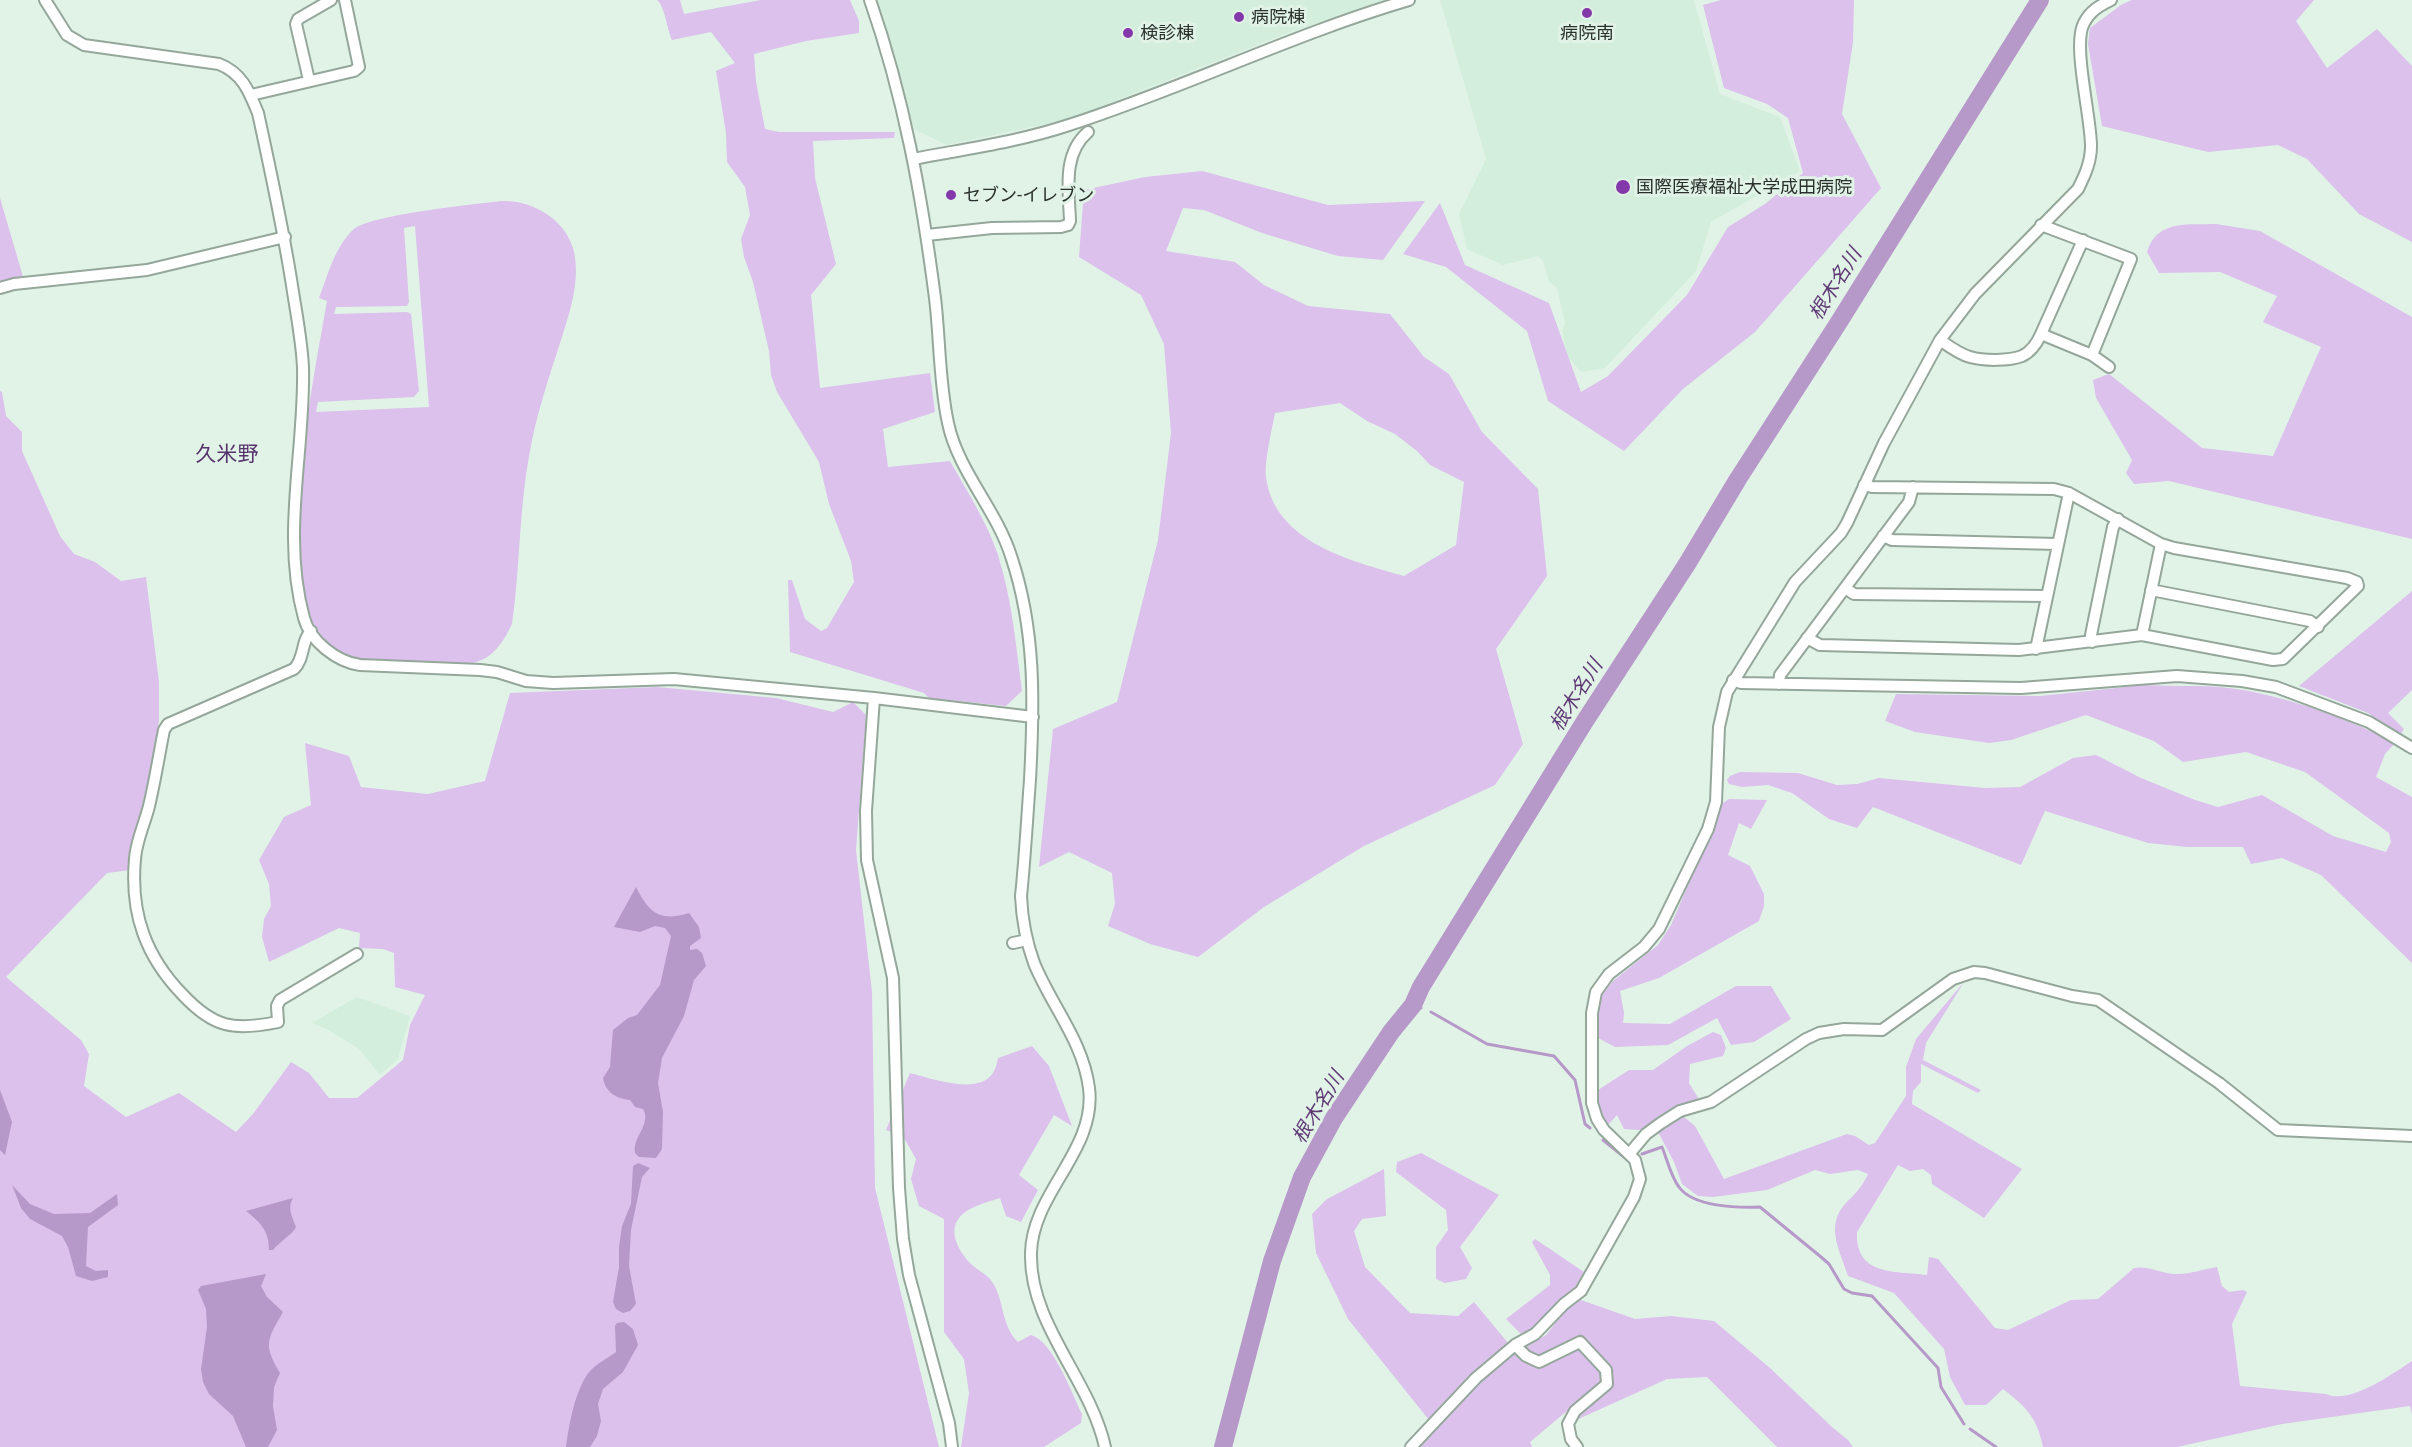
<!DOCTYPE html>
<html>
<head>
<meta charset="utf-8">
<style>
	body { margin:0 }
	canvas { display:block; background:#e1f3e7 }
</style>
</head>
<body>
<canvas width="2412" height="1447"></canvas>
<script>
const ctx = document.querySelector('canvas').getContext('2d');
ctx.lineJoin = 'round';
function fillPath(path, color) {
  ctx.fillStyle = color;
  ctx.fill(path, 'evenodd');
}
function strokePath(path, color, width, dash) {
  ctx.strokeStyle = color;
  ctx.lineWidth = width;
  ctx.lineCap = dash ? 'butt' : 'round';
  ctx.setLineDash(dash || []);
  ctx.stroke(path);
}
function drawText(font, color, halo, rows, align = 'center') {
  ctx.font = font + ' Ubuntu,"Noto Sans JP",sans-serif';
  ctx.lineWidth = 6;
  ctx.setLineDash([]);
  ctx.textBaseline = 'middle';
  ctx.strokeStyle = halo;
  ctx.fillStyle = color;
  for (const [text, x, y, turn = 0] of rows) {
    ctx.save();
    ctx.translate(x, y);
    ctx.rotate((+turn || 0) * Math.PI / 180);
    ctx.textAlign = isNaN(turn) ? turn : align;
    if (halo) ctx.strokeText(text, 0, 0);
    ctx.fillText(text, 0, 0);
    ctx.restore();
  }
}
fillPath(new Path2D(`
	M874,0H1386L1288,33L1069,119L947,145L914,129Z
	M1440,0H1694L1720,94L1780,117L1800,171L1711,222L1696,271L1605,368L1581,372L1567,356L1562,332L1565,323L1557,288L1549,282L1543,261L1538,256L1503,265L1467,249L1459,214L1486,159Z
	M357,997L410,1016L398,1059L380,1075L359,1049L327,1029L312,1023Z`), '#d3eedc');
fillPath(new Path2D(`
	M657,0H680L684,14L761,0H850L859,21V33L806,41L754,54L756,82L765,129L779,132H895L894,138L813,141L815,178L836,264L811,295L820,388L930,373L935,412L883,429L888,467L950,461C967,491 987,522 998,555C1012,599 1016,646 1022,691L1006,706L929,698L924,693L790,652L788,580H792L805,619L821,631L827,628L854,582L851,561L829,504L819,462L777,392L771,375L769,351L753,282L744,257L741,239L750,215L745,187L727,162L726,133L716,71L735,63L711,32L672,40C667,30 665,6 657,0Z
	M1721,0H1854L1853,42L1842,114L1881,188L1755,332L1683,389L1624,451L1548,401L1527,331L1446,267L1403,254L1440,203L1465,265L1549,303L1581,392L1608,376L1687,295L1728,227L1765,204L1803,173L1788,118L1767,104L1724,88L1703,5Z
	M2132,0H2314L2296,21L2327,68L2377,29L2412,66V242L2359,214L2307,159L2278,145L2208,152L2102,126L2088,44L2090,28L2121,5Z
	M1202,171L1328,205L1425,201L1383,260L1338,256L1262,233L1204,210L1183,208L1166,251L1235,262L1264,285L1308,306L1390,314L1424,357L1449,374L1482,432L1538,489L1547,576L1496,649L1523,744L1495,785L1364,846L1264,907L1198,957L1150,944L1108,926L1115,904L1112,873L1069,852L1039,867L1053,729L1117,702L1158,540L1171,433L1164,344L1141,295L1079,257L1084,190L1145,177ZM1340,403L1367,421L1395,434L1417,451L1430,465L1464,482L1456,545L1404,576C1351,561 1274,542 1266,477C1264,463 1272,429 1275,413Z
	M0,198L24,280L0,285Z
	M502,201C531,200 564,218 573,248C581,277 571,309 562,337C549,377 536,415 529,456C519,511 520,569 512,624C491,669 470,666 427,663C410,662 361,663 350,659C331,651 314,631 308,613C302,596 302,576 301,558C295,471 312,386 327,301L319,298C328,275 335,246 354,229C370,215 475,204 502,201ZM415,226L429,407L316,412L318,402L414,397L419,391L411,314L407,312L334,314L336,307L407,306L409,302L404,228Z
	M2216,224L2260,231L2412,317V539L2169,481L2134,484L2126,473L2132,460L2096,398L2093,380L2109,374L2202,448L2273,456L2321,347L2263,322L2277,296L2220,272L2159,273L2147,252C2157,219 2188,225 2216,224Z
	M0,391L2,392L6,416L22,432V451L60,536L74,554L95,562L121,581L146,577L159,682V721L135,857L131,870L107,873L6,977L81,1040L89,1054L84,1086L126,1117L179,1093L236,1132L253,1114L291,1062L309,1073L329,1098H357L403,1060L410,1025L425,995L395,987L394,953L383,949L359,948L360,933L339,928L269,962L262,937L264,919L271,906L269,884L259,860L284,817L311,805L305,743L349,756L361,787L428,794L485,781L510,693L657,687L776,698L833,712L853,702L866,715L856,850L872,992L875,1188L939,1447H0Z
	M2412,591V690L2388,713L2404,729L2401,734L2368,713L2299,686Z
	M2145,685C2177,687 2212,684 2243,690C2294,699 2348,719 2395,743L2385,754L2376,777L2412,797V963L2321,875L2282,858L2251,864L2243,847H2187L2148,843L2045,811L2021,865L1873,807L1857,828L1829,819L1792,793L1768,785L1742,787L1729,784L1727,780L1730,776L1740,772L1798,773L1837,785L1857,784L1879,778L1985,788L2020,787L2073,758L2096,755L2141,778L2195,800L2218,807L2262,795L2333,836L2386,852L2391,842L2389,833L2305,772L2246,752L2183,762L2154,741L2086,715L2011,740L1989,743L1915,732L1885,721L1896,694L2040,696Z
	M1729,799L1767,800L1751,829L1739,823L1728,855L1750,866L1764,894V906L1759,921L1659,978L1620,991L1624,1013L1623,1023L1670,1024L1736,986H1771L1791,1019L1754,1042L1731,1045L1717,1018L1668,1045L1615,1047L1598,1038L1597,1015L1600,998L1613,981L1658,945L1671,925L1723,803Z
	M1964,982L1926,1043L1923,1060L1981,1090L1978,1093L1921,1064V1082L1913,1091L1912,1104L2022,1169L1984,1218L1932,1184L1931,1175L1923,1169L1910,1171L1898,1165L1857,1232C1855,1276 1895,1271 1927,1275L1929,1257L1938,1259L1995,1328L2008,1330L2071,1300L2098,1299L2134,1268C2149,1265 2163,1275 2178,1274C2191,1274 2204,1269 2217,1267L2222,1286L2229,1292L2243,1290L2247,1292L2232,1324L2240,1386L2326,1394C2350,1405 2392,1374 2412,1361V1414L2410,1406L2282,1424L2177,1447H2043C2037,1417 2026,1407 2003,1389L1986,1405H1965L1950,1377L1944,1349L1894,1293L1848,1276C1840,1251 1825,1226 1845,1204C1854,1195 1863,1186 1868,1174L1858,1170L1830,1174L1815,1170L1767,1190L1713,1197L1698,1196L1682,1184L1674,1162L1657,1130L1674,1118L1683,1116L1695,1126L1724,1179L1847,1134L1855,1136L1869,1145L1875,1143L1906,1096V1067L1916,1039Z
	M1713,1032L1721,1035L1726,1048L1723,1056L1690,1064L1689,1083L1700,1101L1676,1109L1640,1130L1624,1129L1617,1115L1608,1125L1597,1105L1598,1090L1629,1070H1653L1687,1046Z
	M1032,1046L1049,1066L1072,1126L1054,1115L1019,1175L1038,1190L1021,1222L1006,1216L1000,1198C988,1202 967,1207 959,1218C947,1233 961,1254 971,1264C977,1270 985,1273 990,1279C1005,1297 1000,1325 1018,1342L1031,1335C1053,1341 1072,1394 1082,1414L1081,1423L1044,1447H961L969,1393L964,1359L944,1332V1219L919,1206L911,1179L916,1159L903,1136L886,1130L910,1073C930,1078 981,1097 994,1071C996,1068 997,1062 998,1058Z
	M1421,1153L1499,1195L1460,1247L1472,1268L1466,1279L1445,1283L1436,1279V1247L1448,1230L1446,1210L1396,1172L1397,1162Z
	M1384,1169L1386,1216L1362,1219L1354,1231L1365,1267L1410,1313L1458,1316L1474,1302L1509,1344L1474,1374L1429,1420L1348,1319L1316,1253L1312,1214L1327,1199Z
	M1535,1239L1584,1272C1572,1297 1546,1322 1523,1336L1506,1319L1550,1285V1275L1532,1242Z
	M1581,1300L1635,1319L1671,1316L1714,1321L1770,1368L1832,1427L1848,1440L1853,1447H1777L1707,1377L1667,1379L1574,1421L1567,1411L1530,1442L1532,1447H1420L1481,1382L1513,1355L1546,1335L1567,1308Z`), '#dbc1ec');
fillPath(new Path2D(`
	M636,887C649,913 660,922 689,913L699,927L701,938L690,946V950L697,949L702,953L706,966L694,980L684,1016L662,1058L658,1083L663,1112L662,1149L656,1158L639,1157L635,1153C632,1137 652,1124 643,1109L635,1107L630,1100C617,1099 605,1092 603,1078L610,1067L613,1030L628,1018L637,1015L660,985L671,936L665,928L655,926L640,932L614,927Z
	M0,1090L12,1122L5,1155L0,1150Z
	M638,1163L650,1168L642,1177L631,1230L629,1266L636,1304L630,1311L623,1313L616,1309L613,1302L619,1267V1247L622,1226L631,1204L633,1166Z
	M12,1185L30,1204L54,1214L90,1213L117,1194L118,1205L88,1227L86,1266L96,1271L108,1270V1277L92,1281L76,1276L68,1247L62,1236L30,1219L21,1208Z
	M293,1198C287,1208 292,1216 296,1227C291,1236 280,1241 273,1250H269C269,1231 261,1223 246,1211Z
	M266,1274L261,1286L267,1297L283,1312C267,1340 263,1344 280,1373L274,1387L273,1406L277,1430L268,1447H246L233,1416L209,1394L203,1382L201,1369L207,1327L206,1309L198,1290L201,1286Z
	M624,1322L633,1329L638,1345L623,1372L603,1389L598,1404L601,1421L597,1436L590,1447H566C569,1425 575,1389 590,1371C596,1364 608,1358 616,1352L615,1326L617,1323Z`), '#b699c9');
strokePath(new Path2D(`
	M1413,1005L1421,1008
	M1431,1012L1487,1044L1554,1056L1575,1080L1585,1124L1590,1128
	M1603,1140L1624,1157
	M1642,1154L1662,1147C1667,1159 1671,1177 1679,1187C1693,1207 1738,1208 1760,1207L1821,1257L1829,1264L1844,1289L1852,1293L1872,1296L1938,1368L1941,1387L1964,1424
	M1970,1429L1996,1447`), '#b699c9', 3);
strokePath(new Path2D(`
	M1223,1447L1272,1261L1302,1177L1334,1118L1391,1032L1413,1005L1421,987L1585,721L1687,564L1738,479L1839,322L2040,0`), '#b699c9', 18);
const minor = new Path2D(`
	M45,0L67,35L84,45L219,64C242,73 249,91 258,113C271,173 284,232 293,292C297,317 302,343 303,368C305,451 281,535 304,618C310,641 337,662 360,665L480,670L497,672L526,681L553,683L674,679L874,698
	M870,0C904,97 922,197 935,298C940,339 939,382 948,423C958,471 996,509 1011,556C1036,630 1034,704 1030,780C1027,819 1025,858 1021,896C1022,919 1026,941 1034,963C1051,1005 1083,1041 1089,1088C1097,1150 1032,1193 1031,1253C1029,1324 1090,1379 1105,1447
	M309,80L296,24L298,19L331,0
	M251,95L354,71L359,67L345,0
	M913,159C965,149 1018,142 1069,125C1184,88 1293,34 1409,0
	M2041,225L2131,259L2092,355
	M927,235L992,228L1061,227L1068,225L1070,221C1069,191 1062,154 1088,132
	M0,288L14,284L147,270L285,237
	M2041,334L2092,355L2109,367
	M1940,340C1950,347 1959,354 1970,357C1984,361 2009,361 2022,356C2031,352 2037,343 2041,334L2083,240
	M1883,536L1892,540L2058,544
	M1845,588L1854,594L2047,596
	M2151,590L2310,621L2318,627
	M311,631C301,641 305,658 294,669L168,724L164,730C159,755 155,781 149,806C145,823 136,841 135,859C130,914 146,957 183,995C214,1028 234,1031 278,1022L277,1006L280,1000L357,954
	M2142,635L2161,544
	M1807,638L1820,645L2019,650L2142,635L2273,660L2283,659L2358,586L2357,582L2347,578L2174,548L2161,544L2069,493L2054,489L1872,487L1864,485
	M2092,642L2091,635L2113,527L2118,519
	M2036,649L2069,493
	M1733,680L1741,683L2021,688L2177,676L2242,681L2276,687L2369,722L2412,748
	M1779,684L1780,675L1909,502L1913,487
	M1013,943L1027,940
	M1630,1153L1646,1134L1661,1123L1680,1111L1711,1102L1806,1039L1819,1033L1844,1029L1882,1030L1953,979L1974,972L1985,973L2072,996L2098,1000L2219,1083L2278,1130L2412,1136
	M1515,1345L1526,1356L1539,1362L1580,1342L1606,1370L1607,1384L1575,1411L1568,1424L1571,1439L1577,1447
	M952,1447L949,1423L909,1275L903,1239L899,1188L893,978L867,860L866,811L874,698L1033,717
	M1411,1447L1476,1378L1515,1345L1535,1334L1564,1304L1581,1291L1634,1197L1640,1179L1635,1160L1604,1130L1597,1119L1592,1103V1013L1596,992L1609,974L1644,947L1659,929L1708,829L1716,802L1719,727L1727,692L1795,582L1841,533L1847,523L1884,443L1940,340L1975,294L2078,189C2085,175 2091,162 2091,146C2091,116 2072,44 2084,23C2090,11 2099,6 2111,0`);
strokePath(minor, '#95a79b', 14);
strokePath(minor, '#fff', 10);
for (const [x, y, r, color] of [
	[1587,13,6,"#8439ab"],
	[1239,17,6,"#8439ab"],
	[1128,33,6,"#8439ab"],
	[1623,187,8,"#8439ab"],
	[951,195,6,"#8439ab"]
]) {
  const dot = new Path2D();
  dot.arc(x, y, r, 0, 2 * Math.PI);
  ctx.fillStyle = color;
  ctx.fill(dot);
  strokePath(dot, '#e1f3e7', 2);
}
drawText('18px', '#2a312c', '#e1f3e7', [
	["病院棟",1251,17],
	["検診棟",1140,33],
	["病院南",1587,33,"center"],
	["国際医療福祉大学成田病院",1636,187],
	["セブン-イレブン",963,195]
], 'left');
drawText('italic 20px', '#603a76', '#e1f3e7', [
	["根木名川",1835,284,-58],
	["根木名川",1576,695,-58],
	["根木名川",1318,1107,-59]
]);
drawText('21px', '#57336c', '#e1f3e7', [
	["久米野",227,454]
]);
</script>
</body>
</html>
